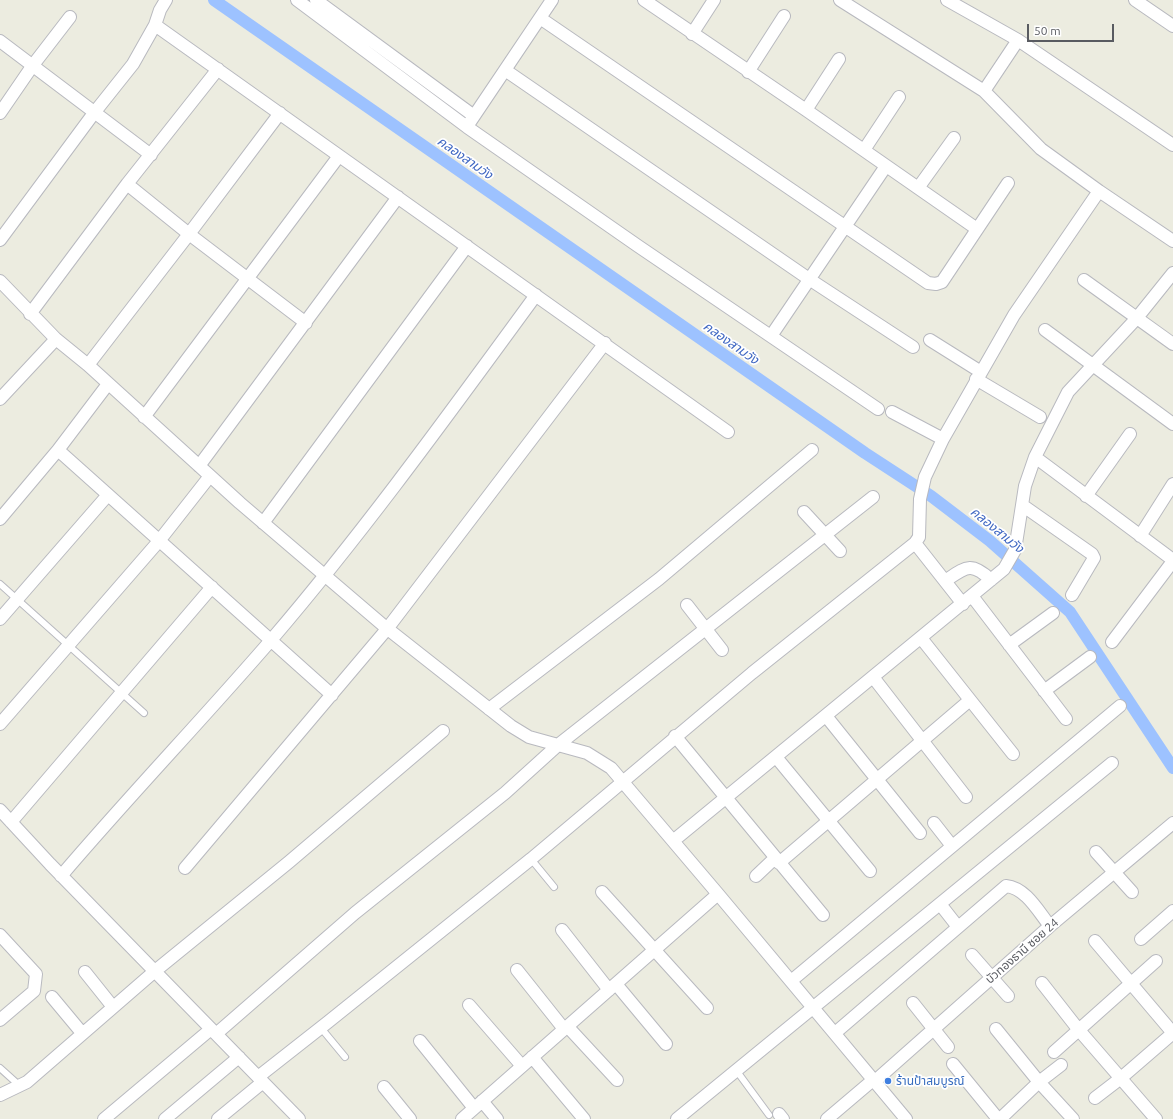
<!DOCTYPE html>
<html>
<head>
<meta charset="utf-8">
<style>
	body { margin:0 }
	#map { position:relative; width:1173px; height:1119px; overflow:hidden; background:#ecece0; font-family:Ubuntu,sans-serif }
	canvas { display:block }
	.scale { position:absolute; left:1027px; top:24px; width:87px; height:18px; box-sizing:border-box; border:2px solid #595b61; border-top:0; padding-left:5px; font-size:12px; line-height:14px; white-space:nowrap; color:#595b61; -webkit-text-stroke:3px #fff; paint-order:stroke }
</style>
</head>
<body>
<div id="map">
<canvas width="1173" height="1119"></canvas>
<div class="scale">50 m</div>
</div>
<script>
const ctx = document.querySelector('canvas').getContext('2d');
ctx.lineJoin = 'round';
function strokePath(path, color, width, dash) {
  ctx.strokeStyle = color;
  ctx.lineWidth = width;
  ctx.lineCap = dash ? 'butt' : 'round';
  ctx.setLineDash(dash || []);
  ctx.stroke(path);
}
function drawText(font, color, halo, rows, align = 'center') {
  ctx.font = font + ' Ubuntu,"Noto Sans Thai",sans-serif';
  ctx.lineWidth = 3.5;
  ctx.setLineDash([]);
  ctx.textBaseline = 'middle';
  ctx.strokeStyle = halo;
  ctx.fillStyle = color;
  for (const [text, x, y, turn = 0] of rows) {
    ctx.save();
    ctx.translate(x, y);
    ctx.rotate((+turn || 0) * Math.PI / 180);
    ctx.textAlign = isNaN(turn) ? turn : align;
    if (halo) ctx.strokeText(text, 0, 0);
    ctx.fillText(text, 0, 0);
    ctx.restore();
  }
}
strokePath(new Path2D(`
	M214,0L865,453L931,496L990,541L1070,612L1173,768`), '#9dc2ff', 12);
const service = new Path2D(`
	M0,584L144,713
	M531,859L554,887
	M321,1028L345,1057
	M0,1068L20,1086
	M736,1070L769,1115`);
const minor = new Path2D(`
	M297,0L467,127L638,246L878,409
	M316,0L474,116
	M644,0L806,110L977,229
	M840,0L984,91L1041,149L1099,191L1173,241
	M947,0L1018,40L1173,145
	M1135,0L1173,26
	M540,18L928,283L936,284L942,282L1008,183
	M155,25L728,432
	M692,34L714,0
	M0,41L151,155
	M505,70L809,279L913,347
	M748,72L784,16
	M984,91L1018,40
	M806,110L839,59
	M0,113L33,65L70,17
	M470,122L552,0
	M864,150L899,97
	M127,184L189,234L306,323
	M918,188L954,138
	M0,240L94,113L133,64L155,25L160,10L166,0
	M1084,280L1173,344
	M0,281L56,339L88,365L240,503L384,626L511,726L529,737L587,753L611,768L718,894L906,1119
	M30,314L127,184L218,69
	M1045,330L1173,424
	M771,336L886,166
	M930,340L981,372
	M88,365L189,234L280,113
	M976,379L1040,417
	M0,399L56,339
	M892,412L943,439
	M144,417L339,156
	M58,450L332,695
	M1035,457L1173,560
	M199,466L398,197
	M1086,496L1130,434
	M1022,505L1092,554L1094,558L1072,595
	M804,512L840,551
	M0,519L58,450L108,384
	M263,523L467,246
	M1140,536L1173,484
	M915,543L963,604
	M945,581C966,567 971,561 991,580
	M972,596L1066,719
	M687,605L722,650
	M0,619L107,496
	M921,638L1013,754
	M1112,642L1173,561
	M1009,645L1053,613
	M873,677L966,797
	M1044,691L1090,657
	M489,709L659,579L812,450
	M826,716L920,833
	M0,724L159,541L210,476
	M675,736L823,915
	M776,757L870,871
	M0,810L50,864L299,1119
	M11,822L212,587
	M934,823L952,846
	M673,841L1004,569L1015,550L1025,486L1035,457L1068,392L1136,319L1173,273
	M1096,852L1132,892
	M779,863L970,700
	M185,868L387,629L605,343
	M61,876C130,795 203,719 272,639C366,529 451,411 536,295
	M756,876L775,858
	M602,892L707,1008
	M940,904L958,927
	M562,930L609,990
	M0,935L36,974L34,991L0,1020
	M1141,939L1173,911
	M1095,941L1173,1033
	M972,955L1008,996
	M517,970L564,1029
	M85,972L113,1007
	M791,981L1120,706
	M1042,983L1078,1029L1156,1119
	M616,984L666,1044
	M52,997L82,1033
	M913,1003L948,1047
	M469,1005L522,1066
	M567,1026L617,1080
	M996,1029L1039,1082L1073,1119
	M835,1033L1006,886C1026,888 1038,911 1050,926
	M216,1034L355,913L505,793L558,745L873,497
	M420,1041L474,1108
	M1054,1052L1156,961
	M532,1057L584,1119
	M953,1064L998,1119
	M258,1077L328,1022L531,859L752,673L915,543L919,537L920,499L925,477L943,439L1014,315L1099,191
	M875,1081L1050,926L1173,823
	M384,1087L410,1119
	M0,1095L27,1082L155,971L289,862L443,731
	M1095,1098L1121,1078L1173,1033
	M482,1101L497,1119
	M779,1114L783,1119
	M104,1119L211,1029
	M165,1119L239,1057
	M218,1119L263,1082
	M462,1119L718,894
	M677,1119L1112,763
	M827,1119L873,1080
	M1000,1119L1039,1082L1061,1065`);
strokePath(service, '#b8b9bf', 8);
strokePath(minor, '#b8b9bf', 14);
strokePath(service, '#fff', 6);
strokePath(minor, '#fff', 12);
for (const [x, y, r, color] of [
	[888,1081,4,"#3f7fe0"]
]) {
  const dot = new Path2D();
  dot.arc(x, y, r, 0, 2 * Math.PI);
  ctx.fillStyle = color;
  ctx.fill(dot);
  strokePath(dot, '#fff', 1.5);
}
drawText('12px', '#595b61', '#fff', [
	["บัวทองธานี ซอย 24",1022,951,-41]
]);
drawText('12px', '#366cbe', '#fff', [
	["ร้านป้าสมบูรณ์",896,1081]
], 'left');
drawText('italic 13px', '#3f67c2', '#fff', [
	["คลองสามวัง",465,158,35],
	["คลองสามวัง",731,343,35],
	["คลองสามวัง",997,530,39]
]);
</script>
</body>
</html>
